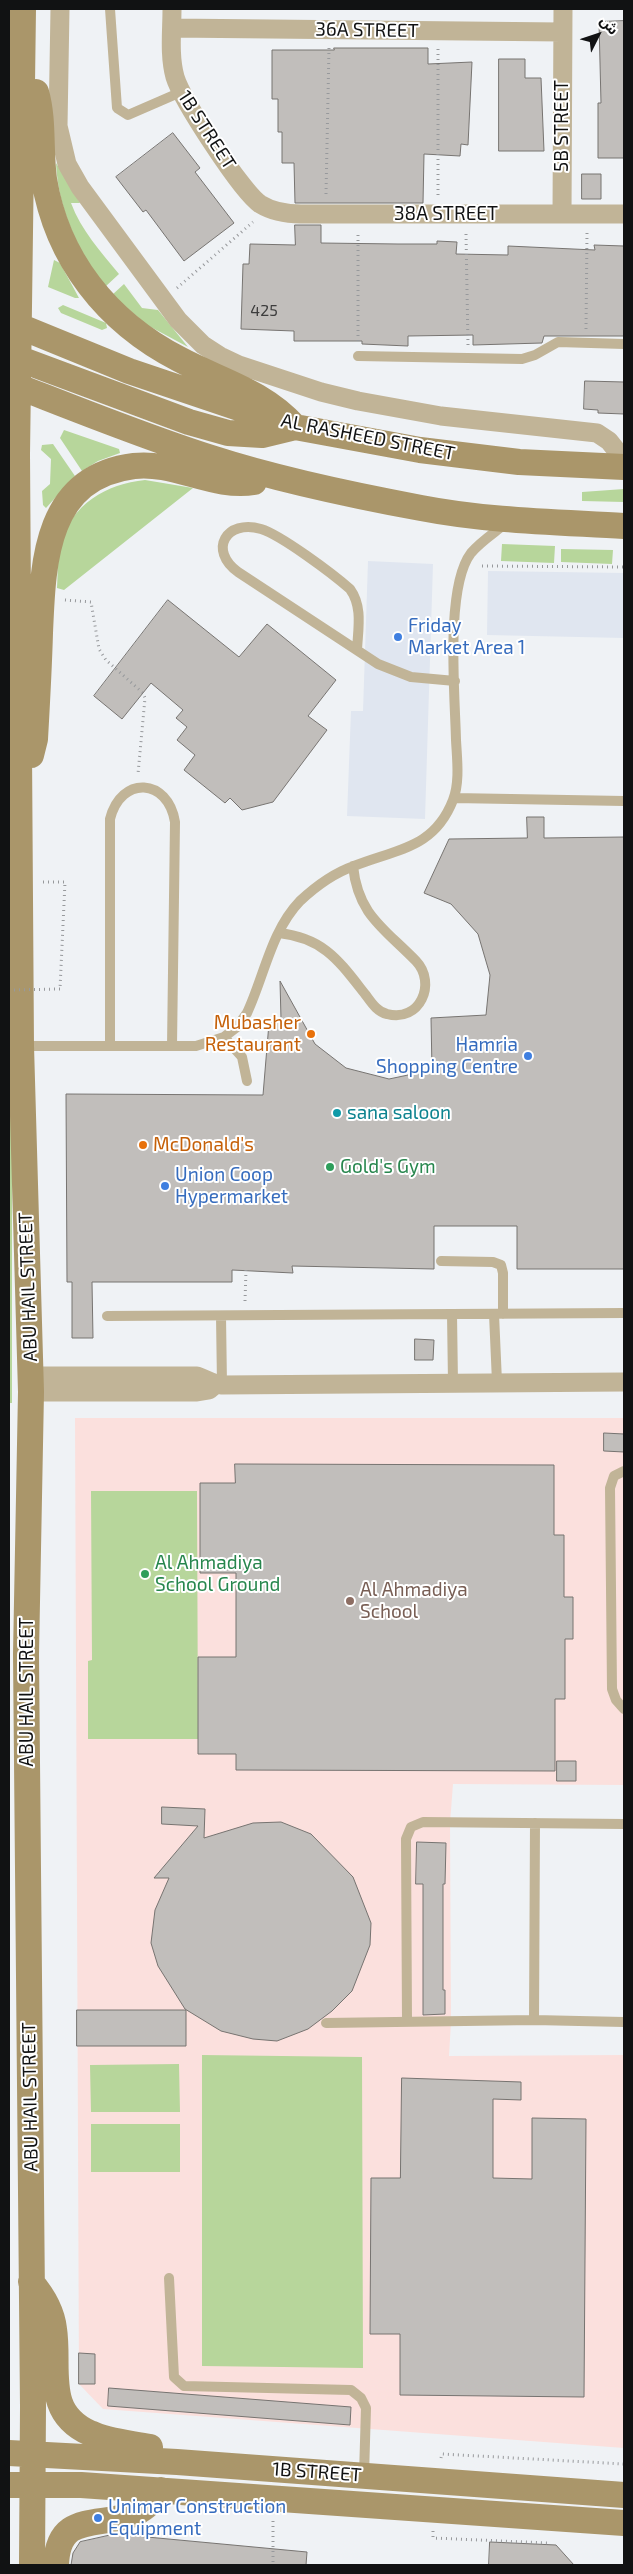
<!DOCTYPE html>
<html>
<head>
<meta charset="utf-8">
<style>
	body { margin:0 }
	#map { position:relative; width:633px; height:2574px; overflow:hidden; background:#eff2f5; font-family:"Exo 2","Noto Sans Arabic",sans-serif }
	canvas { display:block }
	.frame { position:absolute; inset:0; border:10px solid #111213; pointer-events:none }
	.north { position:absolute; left:573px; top:10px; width:50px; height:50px; -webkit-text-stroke:4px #fff; paint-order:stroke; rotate:49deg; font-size:14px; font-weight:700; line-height:20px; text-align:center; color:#111213 }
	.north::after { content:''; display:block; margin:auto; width:18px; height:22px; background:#111213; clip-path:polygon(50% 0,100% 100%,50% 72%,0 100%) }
</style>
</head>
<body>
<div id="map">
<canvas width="633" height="2574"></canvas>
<div class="frame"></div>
<div class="north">ش</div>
</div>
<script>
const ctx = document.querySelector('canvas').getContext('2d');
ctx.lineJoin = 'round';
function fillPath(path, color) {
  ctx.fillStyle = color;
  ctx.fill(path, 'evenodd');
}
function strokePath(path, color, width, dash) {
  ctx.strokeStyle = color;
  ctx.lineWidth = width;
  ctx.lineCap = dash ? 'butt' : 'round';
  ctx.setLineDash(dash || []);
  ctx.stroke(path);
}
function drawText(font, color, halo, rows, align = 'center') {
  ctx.font = font + ' "Exo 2",sans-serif';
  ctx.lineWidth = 4;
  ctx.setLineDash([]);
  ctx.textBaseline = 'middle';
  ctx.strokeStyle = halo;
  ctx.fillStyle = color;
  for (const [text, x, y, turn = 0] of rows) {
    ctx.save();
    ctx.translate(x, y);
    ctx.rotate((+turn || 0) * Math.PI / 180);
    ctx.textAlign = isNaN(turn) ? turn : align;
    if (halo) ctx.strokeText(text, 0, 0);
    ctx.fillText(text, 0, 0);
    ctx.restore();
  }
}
fillPath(new Path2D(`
	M368,561L433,564L425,819L347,816L351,711H363Z
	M488,571L624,573V638L487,635Z`), '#e0e6f0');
fillPath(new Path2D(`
	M75,1418H624V1785L453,1784L450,1823L451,2022L449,2056L624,2055V2448L103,2409L79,2384Z`), '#fbe0dd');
fillPath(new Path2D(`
	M56,163L80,203H71C81,230 101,252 119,274L105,287C78,251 58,209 56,163Z
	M54,260L60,263L79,298H75L48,287Z
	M124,284L142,308L158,310L188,347L147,325L112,295Z
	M63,305L106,323L107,328L102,330L61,313L58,308Z
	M64,430L119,449L120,453L98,461L82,471L60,438Z
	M53,444L75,476L46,508L43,505L42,491L50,484L51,459L41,450L42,445Z
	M145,480L193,488L64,590L57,588C58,574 57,557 61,543C72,504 106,484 145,480Z
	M624,489V502L582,501V492Z
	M502,544L555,546L554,563L501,561Z
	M561,549L613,550L612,564L561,562Z
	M9,1091L12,1131V1403H9Z
	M91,1491H197L198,1739H88V1661L92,1660Z
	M202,2055L362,2057L363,2368L202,2366Z
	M179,2064L180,2112H91L90,2065Z
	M91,2124H180V2172H91Z`), '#b7d69b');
const building = new Path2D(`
	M624,21V158H598V103H601L599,22Z
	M334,48H428V64L472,62L468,145L461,144L460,156L424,154L423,203H295L294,163H282V132H278V99H272V50H334Z
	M499,59H525V78H541L544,151H499Z
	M173,133L200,168L195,172L234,223L184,261L146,210L143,212L116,177Z
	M582,174H601V199H582Z
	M295,225H321V243L398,244H437V241L457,242L456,254L508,255V246L595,250L594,245L624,246V336H544L542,343L473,345V335L408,336V346L362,344V341H294V331L241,329L243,264H249L250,244L295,245Z
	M585,381L624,382V414L598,413V410L584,409Z
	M168,600L239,657L267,624L336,680L308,716L327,730L273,802L242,810L230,798L225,803L184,770L195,755L177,740L187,727L176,718L183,710L151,683L122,719L94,696Z
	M527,817H544V838L624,837V1269H517V1226H434V1269L292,1266L293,1273L232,1270V1282H92L93,1338H72V1282H67L66,1094L263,1095L269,1023L281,1019L280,981L315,1044L346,1068L389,1079L432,1070L431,1018L486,1015L490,975L478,934L451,904L424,893L449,839L527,838Z
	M415,1339L434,1340L433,1360H415Z
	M604,1433L624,1434V1452L604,1451Z
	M235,1464L554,1465V1535H564V1597H573V1639H565V1699H555V1771L236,1770V1754H198V1657H236V1573H200V1483H235Z
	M557,1761H576V1781H557Z
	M162,1807L205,1809L204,1838L253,1823L281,1822L311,1834L353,1877L371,1923L370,1945L352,1991L332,2011L308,2029L277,2041L253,2039L221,2031L185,2009L158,1966L151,1943L155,1910L169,1878H154L198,1826L162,1824Z
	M417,1842L446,1843L445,1884H443V1990H445V2014L423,2015V1884H416Z
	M77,2010H186V2046H77Z
	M402,2078L521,2082V2100L493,2099V2178L532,2179V2118L586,2119L584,2397L400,2395V2334H370L371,2178H400Z
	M79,2353L95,2354V2384H79Z
	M109,2388L351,2407L350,2425L108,2406Z
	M115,2534L307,2552L306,2565H71L73,2553L80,2542Z
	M490,2542L556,2545L574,2565H489Z`);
fillPath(building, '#c1bebb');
strokePath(building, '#777471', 1);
strokePath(new Path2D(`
	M326,194L329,48
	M438,195V49
	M466,234L468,345
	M177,288L253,222
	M586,329L587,233
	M358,341V232
	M482,566L624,567
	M65,600L91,602L99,649L106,660L143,693L145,698L138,774
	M43,882H65L60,989
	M245,1301L246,1270
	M441,2458L442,2454L624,2464
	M273,2521V2565
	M433,2531V2538L548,2543`), '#97999c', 3, [1, 4]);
strokePath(new Path2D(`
	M110,9L117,108L128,115L181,92
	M358,356L522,359L535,355L558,342L624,344
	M357,650C358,629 363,607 350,589C333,574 281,535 261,529C226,519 208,550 238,572L378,664L411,677L455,681
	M454,798L624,801
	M279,933C324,938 339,961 365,994C371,1002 377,1012 387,1014C420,1023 437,983 416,961C384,928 358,915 353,866
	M224,1037L242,1057L247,1081
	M22,1046H196L224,1037L237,1027L247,1013C264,977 271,931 300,901C315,887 334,873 354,866C396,849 434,849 453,800C460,782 457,759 456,740C455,695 445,587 471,553C480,542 494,533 505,524
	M110,1046V819C121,775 168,778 175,822L172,1046
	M441,1261L493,1262L501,1265L503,1273V1314
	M452,1314L453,1383
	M494,1314L497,1382
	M107,1316L624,1313
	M221,1316L222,1385
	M624,1471L614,1476L610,1488L612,1689L616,1700L624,1709
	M534,2020L535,1823
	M407,2022L406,1839L411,1827L423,1822L624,1824
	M326,2023L534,2020L624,2022
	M169,2278L174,2377L184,2386L351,2390L361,2398L366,2408L364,2475`), '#c1b497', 10);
strokePath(new Path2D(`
	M60,9L58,126L67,164L80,187L178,320L203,345L220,356L239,365L321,392L358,401L441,416L597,433L609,441L624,460
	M172,9C172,31 169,55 175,77C182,100 242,192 260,204C273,212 286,214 301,214H624
	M172,28L562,32
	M562,214L563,9
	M30,1376H197C206,1379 213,1384 222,1385L624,1382
	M31,1392H197L209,1390L215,1385`), '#c1b497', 19);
strokePath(new Path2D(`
	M23,9L17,454L21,1046L31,1392L26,1654L33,2407L32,2565
	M9,322L129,371L295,427L420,450L519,462L624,467
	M9,355L189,422L228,433L262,435L295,427C263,391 220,381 179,359C107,322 57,259 44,179C40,150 44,120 36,92
	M9,383C76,409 142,436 211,458C279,480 351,495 421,508C488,521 556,522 624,526
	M31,755L35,739C37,704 39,668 40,633C43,562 45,477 134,466C174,461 214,489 254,482
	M31,2282C43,2296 52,2311 54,2329C60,2369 43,2412 90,2433C108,2442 131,2443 150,2447
	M9,2453L177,2462L624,2495
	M9,2485H81L624,2523
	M56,2565C58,2513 95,2527 131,2515C144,2510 153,2501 161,2490`), '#aa966a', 26);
strokePath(new Path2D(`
	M9,990L60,989`), '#97999c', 3, [1, 4]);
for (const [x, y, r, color] of [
	[398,637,5,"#3f7fe0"],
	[311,1034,5,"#e8710a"],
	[528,1056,5,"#3f7fe0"],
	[337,1113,5,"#0f9aa8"],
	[143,1145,5,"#e8710a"],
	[330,1167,5,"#2e9e5b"],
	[165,1186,5,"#3f7fe0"],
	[145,1574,5,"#2e9e5b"],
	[350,1601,5,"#8d6e63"],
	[98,2518,5,"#3f7fe0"]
]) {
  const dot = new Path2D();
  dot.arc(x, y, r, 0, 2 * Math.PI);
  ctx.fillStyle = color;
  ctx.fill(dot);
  strokePath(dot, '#fff', 2);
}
drawText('16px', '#3d3d3d', null, [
	["425",264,311]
]);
drawText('19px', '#111213', '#fff', [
	["36A STREET",367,30,1],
	["5B STREET",562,126,-90],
	["1B STREET",207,130,57],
	["38A STREET",446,214],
	["AL RASHEED STREET",368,437,11],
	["ABU HAIL STREET",28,1287,-92],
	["ABU HAIL STREET",27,1692,-90],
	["ABU HAIL STREET",30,2097,-91],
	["1B STREET",317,2472,4]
]);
drawText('19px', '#366cbe', '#fff', [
	["Friday",408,626],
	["Market Area 1",408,648],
	["Hamria",518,1045,"right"],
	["Shopping Centre",518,1067,"right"],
	["Union Coop",175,1175],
	["Hypermarket",175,1197],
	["Unimar Construction",108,2507],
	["Equipment",108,2529]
], 'left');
drawText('19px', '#c56008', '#fff', [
	["Mubasher",301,1023],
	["Restaurant",301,1045],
	["McDonald's",153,1145,"left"]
], 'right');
drawText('19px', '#0d838f', '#fff', [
	["sana saloon",347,1113]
], 'left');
drawText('19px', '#27864d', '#fff', [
	["Gold's Gym",340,1167],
	["Al Ahmadiya",155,1563],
	["School Ground",155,1585]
], 'left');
drawText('19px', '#785e54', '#fff', [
	["Al Ahmadiya",360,1590],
	["School",360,1612]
], 'left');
</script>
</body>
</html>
